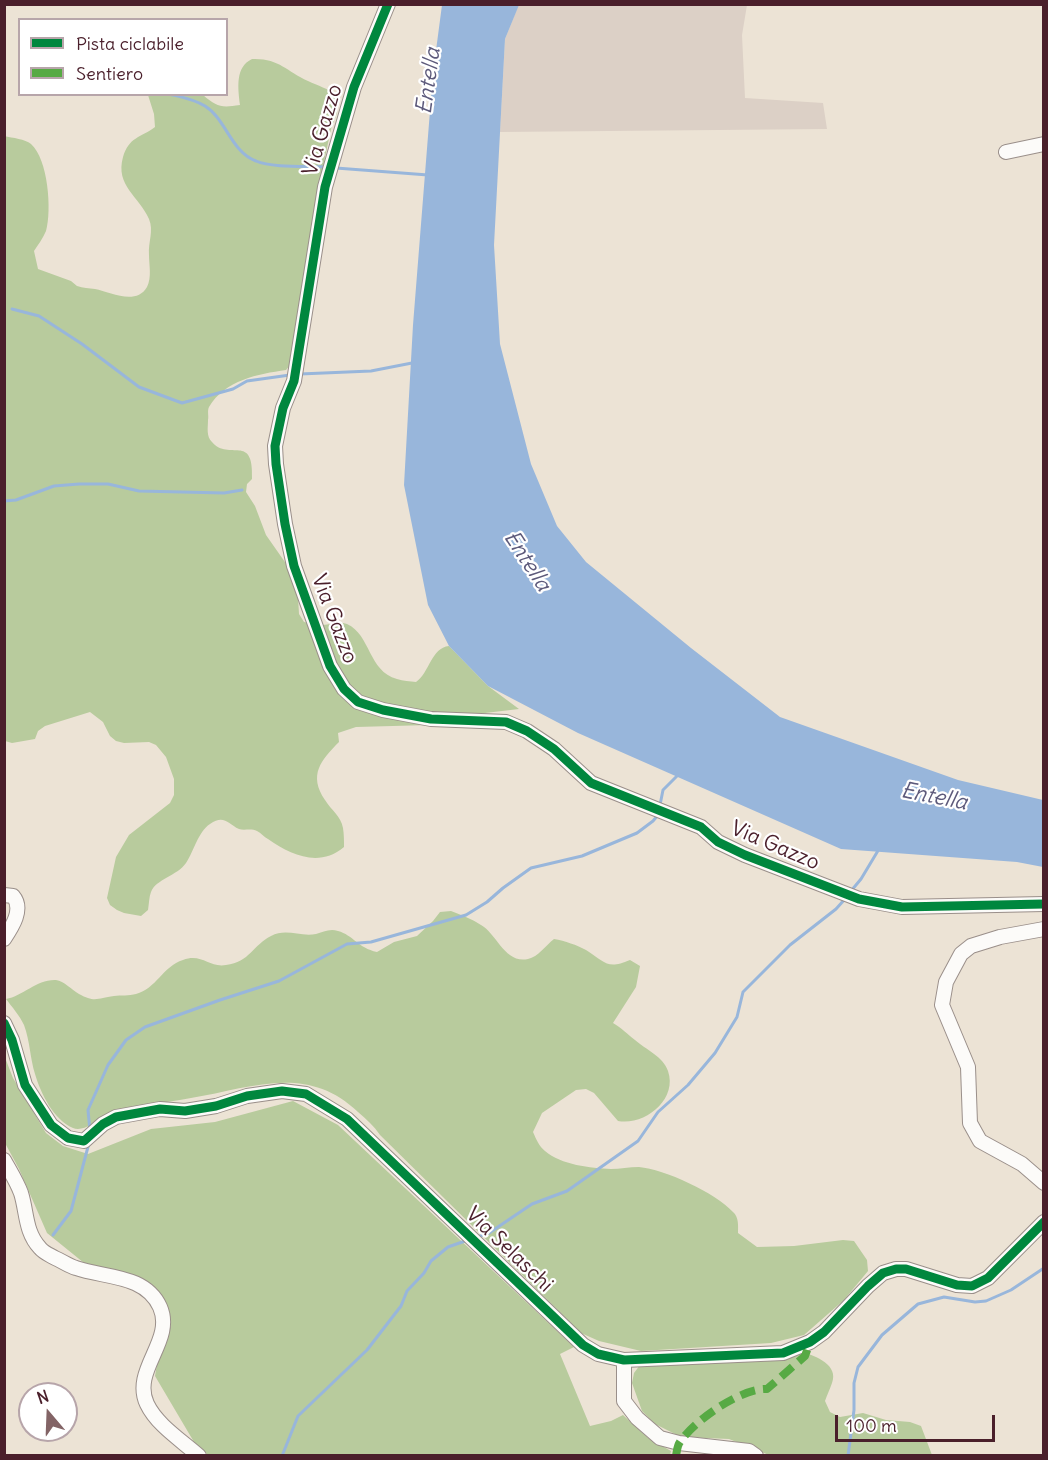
<!DOCTYPE html>
<html>
<head>
<meta charset="utf-8">
<style>
	body { margin:0 }
	#map { position:relative; width:1048px; height:1460px; overflow:hidden; background:#ece3d5; font-family:Delius,sans-serif }
	canvas { display:block }
	.frame { position:absolute; inset:0; border:6px solid #4a1f2b; pointer-events:none }
	.legend { position:absolute; left:18px; top:18px; width:210px; height:78px; box-sizing:border-box; background:#fff; border:2px solid #b7a5aa; margin:0; padding:8px 10px; list-style:none; font-size:18px; color:#4a1f2b }
	.legend li { display:flex; align-items:center; gap:12px; height:30px }
	.legend b { width:30px; border:2px solid #b7a5aa }
	.north { position:absolute; left:18px; top:1382px; width:60px; height:60px; box-sizing:border-box; background:#fff; border:2px solid #b7a5aa; border-radius:50%; rotate:341deg; font-size:16px; font-weight:700; line-height:24px; text-align:center; color:#4a1f2b }
	.north::after { content:''; display:block; margin:auto; width:21px; height:27px; background:#836466; clip-path:polygon(50% 0,100% 100%,50% 72%,0 100%) }
	.scale { position:absolute; left:835px; top:1415px; width:160px; height:27px; box-sizing:border-box; border:3px solid #4a1f2b; border-top:0; padding-left:8px; font-size:18px; line-height:21px; white-space:nowrap; color:#4a1f2b; -webkit-text-stroke:4px #fff; paint-order:stroke }
</style>
</head>
<body>
<div id="map">
<canvas width="1048" height="1460"></canvas>
<div class="frame"></div>
<ul class="legend">
<li><b style="height:8px;background:#00873e"></b>Pista ciclabile</li>
<li><b style="height:8px;background:#57aa44"></b>Sentiero</li>
</ul>
<div class="north">N</div>
<div class="scale">100 m</div>
</div>
<script>
const ctx = document.querySelector('canvas').getContext('2d');
ctx.lineJoin = 'round';
function fillPath(path, color) {
  ctx.fillStyle = color;
  ctx.fill(path, 'evenodd');
}
function strokePath(path, color, width, dash) {
  ctx.strokeStyle = color;
  ctx.lineWidth = width;
  ctx.lineCap = dash ? 'butt' : 'round';
  ctx.setLineDash(dash || []);
  ctx.stroke(path);
}
function drawText(font, color, halo, rows, align = 'center') {
  ctx.font = font + ' Delius,sans-serif';
  ctx.lineWidth = 4.5;
  ctx.setLineDash([]);
  ctx.textBaseline = 'middle';
  ctx.strokeStyle = halo;
  ctx.fillStyle = color;
  for (const [text, x, y, turn = 0] of rows) {
    ctx.save();
    ctx.translate(x, y);
    ctx.rotate((+turn || 0) * Math.PI / 180);
    ctx.textAlign = isNaN(turn) ? turn : align;
    if (halo) ctx.strokeText(text, 0, 0);
    ctx.fillText(text, 0, 0);
    ctx.restore();
  }
}
fillPath(new Path2D(`
	M519,4L747,5L742,35L745,98L823,103L827,129L500,132L505,39Z`), '#dcd0c6');
fillPath(new Path2D(`
	M252,59C279,58 286,71 308,81C318,86 328,88 337,96V113L331,129L316,200L291,364L286,370C258,374 225,380 209,407C207,411 209,416 208,420C208,428 206,436 212,442C229,462 254,432 252,479L247,484L246,492L255,506L266,535L287,565L298,597L299,614L304,622C310,623 317,625 323,625C331,624 339,621 347,624C371,635 368,671 397,679C403,681 410,681 416,682C430,672 431,648 449,646L488,686L519,709L468,715L429,725L356,727L338,733L339,742C321,760 308,775 325,800C331,810 341,816 343,828C344,834 344,841 344,847C319,868 291,855 268,839C264,837 261,833 257,831C251,828 244,831 239,829C228,824 224,814 210,824C198,832 194,851 186,863C177,876 156,879 151,892C149,897 149,904 148,910L141,916L124,913L117,910L110,905L107,898L116,857L129,835L170,803L174,795V779L166,757L156,745L149,742L124,743L116,741L110,736L103,722L90,712L45,726L38,731L35,739L12,743L5,741L4,136C13,138 25,139 31,144C48,159 52,210 46,231C43,238 38,245 34,251L38,269L71,281L77,286C83,288 89,288 95,289C110,292 136,306 147,287C152,277 149,265 149,255C148,242 154,231 149,219C139,196 115,186 123,157C129,137 140,138 155,127L154,114L148,95H203C217,107 221,108 240,105C238,88 235,67 252,59Z
	M451,911C461,915 472,919 481,925C497,934 505,964 528,959C538,957 546,945 554,939C565,941 577,945 586,950C605,962 607,970 630,960L640,966L636,987L613,1023C622,1028 627,1034 635,1040C646,1050 663,1056 668,1071C678,1100 644,1126 618,1121L594,1093L586,1089L576,1090L542,1113L533,1132C536,1139 539,1146 545,1151C561,1165 591,1168 611,1169C620,1169 629,1167 639,1167C664,1169 716,1193 733,1212C739,1217 738,1226 738,1233L757,1247L794,1246L843,1240L854,1241L867,1260L868,1271L844,1300L804,1335L771,1343L641,1351L599,1341L581,1333L380,1135C374,1126 366,1119 358,1112C307,1063 251,1088 191,1098C165,1103 140,1105 115,1113C103,1116 85,1133 73,1128C53,1119 41,1094 35,1074C30,1058 30,1041 24,1025C20,1016 12,1007 6,999C23,996 37,979 56,980C64,981 72,990 79,994C95,1003 98,998 114,996C121,995 129,996 136,994C156,989 163,966 183,960C202,953 209,968 226,965C250,962 253,945 271,936C286,928 300,937 316,934C323,932 330,928 338,931C353,935 358,948 377,952L394,942L417,936L433,921L440,912Z
	M4,1055L13,1078L46,1133L63,1146L88,1154L151,1129L215,1122L293,1101L338,1125L574,1347L560,1354L590,1426L611,1421L623,1415L648,1438L671,1451L670,1455H208L194,1442L155,1376L158,1358L171,1326L162,1299L143,1279L120,1271L89,1267L47,1233L19,1169L5,1143Z
	M802,1352C816,1356 839,1365 832,1383C830,1389 827,1395 825,1401L830,1412L840,1417L863,1413L886,1420L910,1422L921,1426L932,1455H769L729,1439L681,1437L655,1424L642,1411L632,1383L634,1373L640,1365L769,1361Z`), '#b8cb9d');
fillPath(new Path2D(`
	M442,5H519L505,39L494,245L500,344L531,464L557,526L586,562L691,648L780,717L958,780L1043,800V867L1017,862L841,849L578,733L488,686L449,646L428,605L404,485L413,325L433,73Z`), '#98b6db');
strokePath(new Path2D(`
	M169,94C181,97 194,99 205,106C226,119 231,152 256,161C272,168 307,166 326,167
	M336,168L428,175
	M12,309L39,316L82,344L139,387L182,403L233,389L247,381L290,375
	M300,374L371,371L412,363
	M4,501L16,500L54,486L79,484H108L139,491L224,493L242,490
	M660,805L663,790L677,776
	M851,891L861,879L879,849
	M90,1131L88,1110L108,1065L126,1040L145,1027L220,1000L279,981L347,944L371,942L466,915L487,902L503,888L531,868L582,856L637,833L653,821L658,815
	M53,1235L71,1211L89,1143
	M477,1237L489,1233L532,1204L567,1191L638,1141L658,1112L688,1085L715,1053L737,1017L743,992L790,945L836,909L845,899
	M282,1456L298,1416L367,1350L401,1306L407,1291L424,1273L431,1261L448,1247L468,1240
	M848,1456L854,1410V1383L858,1367L882,1335L918,1304L944,1297L975,1302L986,1301L1011,1290L1044,1268`), '#98b6db', 3);
const minor = new Path2D(`
	M388,4L354,87L325,187L294,381L283,408L275,446L276,464L285,524L294,566L330,666L344,689L358,702L383,710L431,719L506,722L527,731L554,749L591,783L701,827L718,842L745,855L859,899L902,907L1044,904
	M1006,152L1044,144
	M4,895L13,896C24,909 12,927 4,939
	M1044,929L1000,937L971,946L961,954L946,982L942,1005L968,1067L970,1123L980,1141L1022,1164L1044,1183
	M4,1023L12,1040L25,1085L51,1125L68,1138L84,1141L103,1124L116,1117L160,1109L185,1111L216,1106L247,1096L282,1091L306,1094L347,1119L583,1345L598,1354L624,1360L783,1353L810,1342L824,1332L868,1286L883,1273L896,1269H906L957,1285L972,1286L988,1278L1044,1222
	M4,1160C10,1171 17,1182 21,1193C27,1212 25,1232 40,1248C44,1253 50,1255 55,1258C62,1261 69,1266 76,1268C104,1278 145,1274 160,1307C175,1341 131,1370 147,1404C157,1425 181,1440 199,1456
	M624,1360V1401L637,1418L660,1438L679,1443L749,1451L756,1456`);
strokePath(minor, '#9a8f8a', 16);
strokePath(minor, '#fcfbf9', 14);
strokePath(new Path2D(`
	M676,1456C677,1451 677,1446 680,1442C695,1420 741,1388 767,1389L805,1356L810,1342`), '#57aa44', 8, [15, 8]);
strokePath(new Path2D(`
	M388,4L354,87L325,187L294,381L283,408L275,446L276,464L285,524L294,566L330,666L344,689L358,702L383,710L431,719L506,722L527,731L554,749L591,783L701,827L718,842L745,855L859,899L902,907L1044,904
	M4,1023L12,1040L25,1085L51,1125L68,1138L84,1141L103,1124L116,1117L160,1109L185,1111L216,1106L247,1096L282,1091L306,1094L347,1119L583,1345L598,1354L624,1360L783,1353L810,1342L824,1332L868,1286L883,1273L896,1269H906L957,1285L972,1286L988,1278L1044,1222`), '#00873e', 9);
drawText('21px', '#4a1f2b', '#fff', [
	["Via Gazzo",323,130,-74],
	["Via Gazzo",334,619,69],
	["Via Gazzo",775,846,23],
	["Via Selaschi",509,1250,44]
]);
drawText('italic 22px', '#5d5a7b', '#fff', [
	["Entella",429,81,-82],
	["Entella",527,561,57],
	["Entella",934,797,11]
]);
</script>
</body>
</html>
